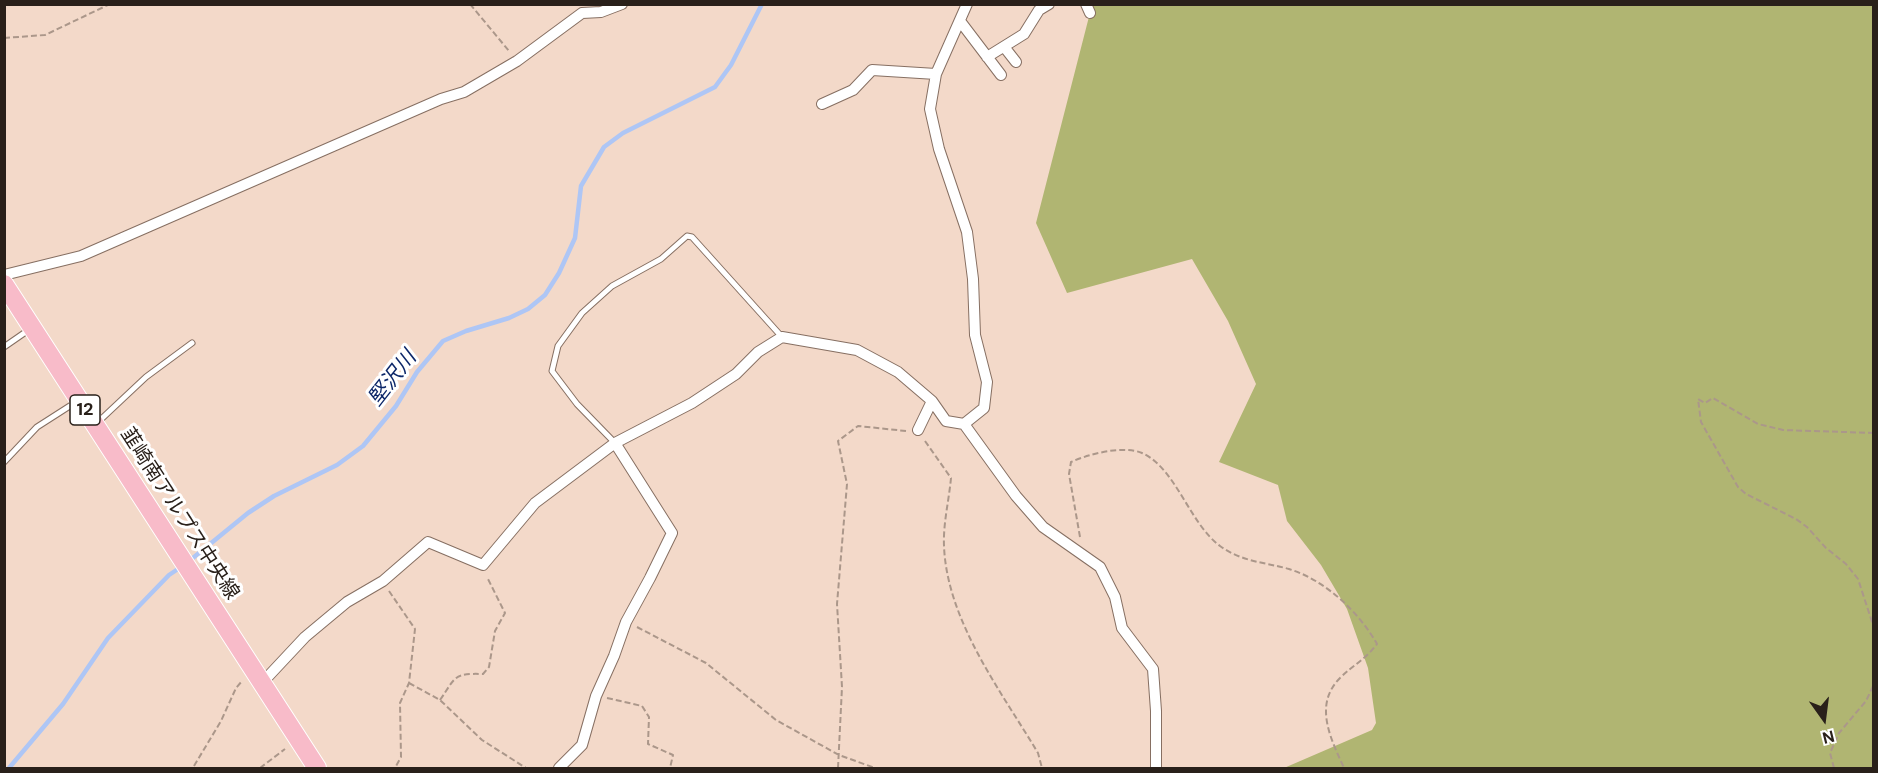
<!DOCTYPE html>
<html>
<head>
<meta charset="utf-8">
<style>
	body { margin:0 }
	#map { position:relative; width:1878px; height:773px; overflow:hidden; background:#f3d9c9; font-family:"DM Sans",sans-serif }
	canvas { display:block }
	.frame { position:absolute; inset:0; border:6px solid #29201a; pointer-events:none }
	.north { position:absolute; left:1794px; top:689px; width:60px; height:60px; -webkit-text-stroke:4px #fff; paint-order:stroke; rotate:166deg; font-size:16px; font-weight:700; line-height:24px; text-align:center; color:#29201a }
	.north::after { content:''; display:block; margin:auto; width:21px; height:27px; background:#29201a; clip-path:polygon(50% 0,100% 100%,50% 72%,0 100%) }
</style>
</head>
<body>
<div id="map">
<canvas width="1878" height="773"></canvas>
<div class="frame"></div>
<div class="north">N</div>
</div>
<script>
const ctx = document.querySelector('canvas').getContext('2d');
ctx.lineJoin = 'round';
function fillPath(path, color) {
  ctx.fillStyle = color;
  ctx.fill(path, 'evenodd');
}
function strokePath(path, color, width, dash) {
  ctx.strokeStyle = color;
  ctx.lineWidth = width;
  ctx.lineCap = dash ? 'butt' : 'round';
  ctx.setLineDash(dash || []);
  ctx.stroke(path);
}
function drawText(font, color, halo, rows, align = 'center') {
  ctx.font = font + ' "DM Sans","Noto Sans JP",sans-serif';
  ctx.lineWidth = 6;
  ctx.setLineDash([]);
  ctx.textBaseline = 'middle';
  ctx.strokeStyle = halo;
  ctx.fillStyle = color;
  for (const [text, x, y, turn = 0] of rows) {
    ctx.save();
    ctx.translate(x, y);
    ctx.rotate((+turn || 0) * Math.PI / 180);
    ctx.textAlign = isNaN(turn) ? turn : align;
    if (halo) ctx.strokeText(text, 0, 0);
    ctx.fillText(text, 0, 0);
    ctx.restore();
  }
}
fillPath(new Path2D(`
	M1092,5H1873V768H1284L1372,730L1376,723L1368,668L1347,609L1321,565L1287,521L1278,485L1219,462L1256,384L1228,321L1192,259L1067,293L1036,223Z`), '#b0b572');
strokePath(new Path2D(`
	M188,562L248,513L274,496L337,465L363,446L396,406L417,372L443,341L466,331L509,318L528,309L545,295L559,273L575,238L581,186L604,147L623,133L715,87L731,65L762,4
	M9,768L63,704L108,638L169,575L181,567`), '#aec6f5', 4.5);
const lane = new Path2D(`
	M4,347L30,329
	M97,423L146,377L192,343
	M615,443L577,404L552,371L558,346L582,313L612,286L661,259L687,236L692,237L782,337
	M4,462L37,427L76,402`);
const street = new Path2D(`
	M1086,4L1090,13
	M960,21L1001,75
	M1005,48L1016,62
	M987,57L1024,34L1039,10L1049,4
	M822,104L853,90L872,70L936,74
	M4,275L81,256L441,99L464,92L517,61L582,13L601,12L622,4
	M964,424L984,408L987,382L975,335L973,279L967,232L939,149L930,109L936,74L967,4
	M918,430L932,401
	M261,684L305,637L347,602L383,581L428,542L483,565L535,503L615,443L692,403L736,374L758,352L782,337L857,350L898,372L932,401L946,421L964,424L1016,496L1043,527L1100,567L1115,597L1122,628L1153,669L1156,711V768
	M559,768L582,745L596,696L614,656L626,622L650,578L672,533L615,443`);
const primary = new Path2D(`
	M4,284L317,768`);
strokePath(lane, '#866f62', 7);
strokePath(street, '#866f62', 12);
strokePath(primary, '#fff', 20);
strokePath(new Path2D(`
	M470,4L509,51
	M4,38L45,35L110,4
	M1874,433L1783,430L1758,424L1713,398L1705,403L1698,399L1701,422L1738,487L1746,494L1796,519L1807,527L1826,548L1846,564L1858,579L1874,628
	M925,441L951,478C949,500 943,524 944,546C947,621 1001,691 1038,753L1042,768
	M1080,537L1069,474L1071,462C1089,454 1123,445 1142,453C1176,468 1189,523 1220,546C1242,562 1264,562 1289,569C1325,580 1359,612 1377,644C1365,660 1353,665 1340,678C1313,705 1331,739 1344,768
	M389,591L415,629L409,683L400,703L401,757L395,768
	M637,627L706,663L776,720L839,755L875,768
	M409,683L440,700L482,740L526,768
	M607,698L642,706L649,717L648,744L673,755L670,768
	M440,700C456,677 453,673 483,674L489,667L495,631L505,613L487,577
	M194,766L221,721L236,688L242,681
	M260,768L285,749
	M838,768L842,687L837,604L847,484L838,441L858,426L906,431
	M1834,768L1830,753L1839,733L1866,701L1874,684`), '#ab978a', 2, [6, 3]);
strokePath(lane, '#fff', 5);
strokePath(street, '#fff', 10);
strokePath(primary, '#f8bbc9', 18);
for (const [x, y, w] of [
	[85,410,30]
]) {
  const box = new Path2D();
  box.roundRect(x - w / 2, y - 15, w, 30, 4.5);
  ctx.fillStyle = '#fff';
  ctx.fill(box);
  strokePath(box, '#29201a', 1.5);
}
drawText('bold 18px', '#29201a', null, [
	["12",85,410]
]);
drawText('20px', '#29201a', '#fff', [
	["韮崎南アルプス中央線",179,514,57]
]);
drawText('italic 21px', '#0d2769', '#fff', [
	["堅沢川",393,379,-52]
]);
</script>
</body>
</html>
